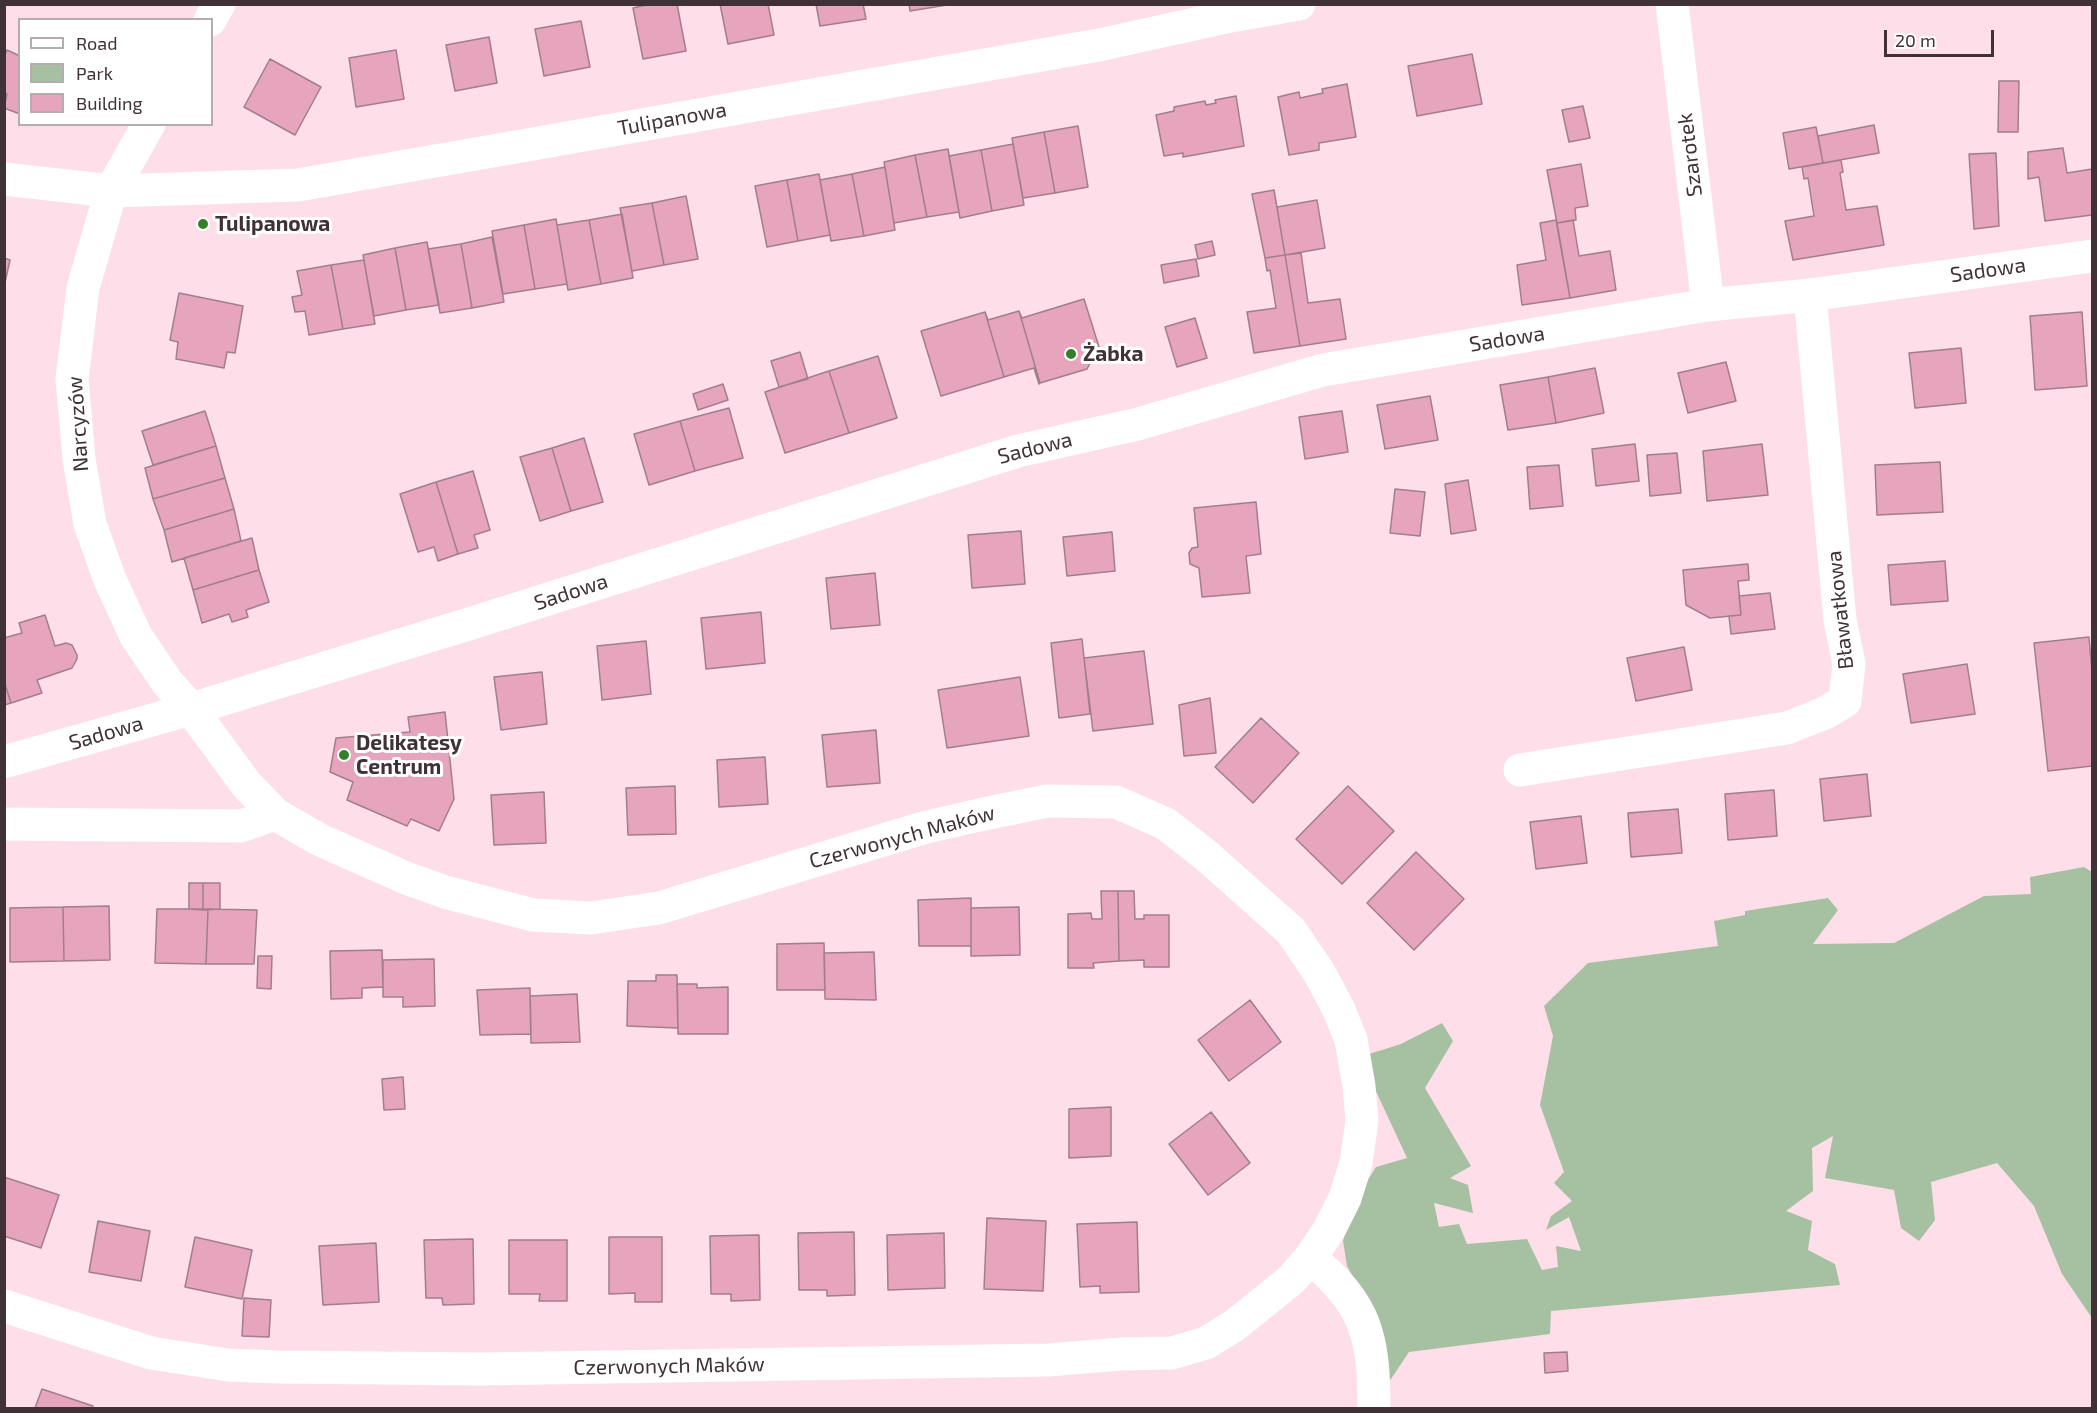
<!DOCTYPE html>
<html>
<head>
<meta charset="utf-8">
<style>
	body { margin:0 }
	#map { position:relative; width:2097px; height:1413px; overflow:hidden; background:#fedee9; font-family:"Exo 2",sans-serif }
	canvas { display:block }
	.frame { position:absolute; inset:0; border:6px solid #403137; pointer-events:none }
	.legend { position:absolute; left:18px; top:18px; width:195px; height:108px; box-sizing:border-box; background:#fff; border:2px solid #b3adaf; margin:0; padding:8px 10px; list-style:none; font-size:18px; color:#403137 }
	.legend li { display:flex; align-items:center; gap:12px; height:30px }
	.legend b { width:30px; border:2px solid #b3adaf }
	.scale { position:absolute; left:1884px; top:30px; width:110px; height:27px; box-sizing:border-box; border:3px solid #403137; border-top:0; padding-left:8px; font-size:18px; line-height:21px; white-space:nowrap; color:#403137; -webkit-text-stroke:4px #fff; paint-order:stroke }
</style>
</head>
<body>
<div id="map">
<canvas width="2097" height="1413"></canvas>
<div class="frame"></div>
<ul class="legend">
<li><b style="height:8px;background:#fff"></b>Road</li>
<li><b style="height:16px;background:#a6c1a2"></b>Park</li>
<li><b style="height:16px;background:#e7a4bd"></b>Building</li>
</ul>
<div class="scale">20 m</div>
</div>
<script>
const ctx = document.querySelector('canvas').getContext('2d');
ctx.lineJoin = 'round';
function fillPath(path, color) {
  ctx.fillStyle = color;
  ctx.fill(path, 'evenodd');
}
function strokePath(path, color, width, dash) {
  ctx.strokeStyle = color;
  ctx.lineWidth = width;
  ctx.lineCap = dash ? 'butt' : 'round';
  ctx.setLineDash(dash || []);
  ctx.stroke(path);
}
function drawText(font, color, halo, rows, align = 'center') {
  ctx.font = font + ' "Exo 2",sans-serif';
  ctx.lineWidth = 6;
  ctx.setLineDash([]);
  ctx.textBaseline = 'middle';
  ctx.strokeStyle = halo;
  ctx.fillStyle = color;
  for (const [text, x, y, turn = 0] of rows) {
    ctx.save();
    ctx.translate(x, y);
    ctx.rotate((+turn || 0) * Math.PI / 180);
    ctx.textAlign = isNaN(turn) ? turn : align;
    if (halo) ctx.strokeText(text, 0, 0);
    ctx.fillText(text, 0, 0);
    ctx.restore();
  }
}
fillPath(new Path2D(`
	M2084,867L2092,872V1318L2062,1274L2034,1206L1997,1163L1931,1182L1935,1220L1919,1241L1901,1228L1894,1190L1825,1178L1833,1136L1812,1148L1813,1191L1786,1211L1812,1221L1808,1250L1835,1264L1840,1285L1551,1311L1550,1334L1409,1352L1383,1391L1377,1321L1347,1266L1343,1241L1351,1207L1376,1167L1407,1158L1367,1072L1366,1055L1401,1044L1442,1023L1453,1041L1425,1088L1471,1166L1450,1178L1468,1185L1473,1213L1434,1203L1439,1227L1459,1224L1467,1244L1527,1239L1542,1270L1558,1267L1556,1246L1581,1251L1569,1217L1546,1230L1551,1216L1572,1201L1554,1183L1564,1172L1540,1105L1553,1036L1544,1006L1588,963L1718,946L1714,921L1745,915V911L1828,898L1838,910L1813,944L1894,943L1984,896L2031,894L2030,877Z`), '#a6c1a2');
const building = new Path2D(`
	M650,4H677L686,51L643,59L633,8Z
	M720,4H768L774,35L728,44Z
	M816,4H863L866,19L820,26Z
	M909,4H953L910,11Z
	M581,21L590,67L544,76L535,29Z
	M489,37L497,83L455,91L446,45Z
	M7,50L20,56V114L4,108L7,94L4,93V57Z
	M396,50L404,99L356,107L349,58Z
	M1472,54L1482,104L1417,116L1408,66Z
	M270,59L321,87L295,135L244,107Z
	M1999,81H2019L2018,132H1998Z
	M1347,84L1356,137L1319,143V150L1289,155L1278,97L1299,92L1300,98L1323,93L1322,89Z
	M1236,96L1244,146L1183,157V153L1164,156L1156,115L1174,111V107L1205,101L1206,105L1216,103L1215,100Z
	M1583,106L1590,138L1569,142L1562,110Z
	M1874,125L1879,153L1823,163L1818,136Z
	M1078,126L1088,187L1055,193L1044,132Z
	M1816,127L1823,163L1789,169L1783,133Z
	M1044,132L1055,193L1023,198L1012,138Z
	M1013,144L1024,205L992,211L981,150Z
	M2063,148L2067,173L2092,169V215L2045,221L2039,177L2028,179V152Z
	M948,149L959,212L927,217L915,155Z
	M981,150L992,211L960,218L949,156Z
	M1996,153L1999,226L1974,229L1969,154Z
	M915,155L927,217L894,223L884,162Z
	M1841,160L1843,172L1840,173L1846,210L1877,206L1884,245L1793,260L1785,221L1814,216L1808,178L1804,179L1802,167Z
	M1581,164L1588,206L1575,208L1576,220L1557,223L1547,170Z
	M885,167L895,230L864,236L852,174Z
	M819,174L830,235L798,241L787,180Z
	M852,174L864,236L831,241L820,180Z
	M787,180L798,241L767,247L755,186Z
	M1274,190L1285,255L1265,258L1252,194Z
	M686,196L698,259L664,265L652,203Z
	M1317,200L1325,248L1285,255L1277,207Z
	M652,203L664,265L632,271L620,208Z
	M622,214L633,278L601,284L589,220Z
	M556,219L567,284L535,289L524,225Z
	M589,220L601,284L568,290L557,225Z
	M1556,220L1570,298L1522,305L1517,265L1546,260L1540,223Z
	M1573,220L1579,256L1610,251L1616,290L1570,298L1557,223Z
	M524,225L535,289L503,294L492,231Z
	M492,237L504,302L472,308L461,244Z
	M1212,241L1215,255L1198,259L1195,245Z
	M427,242L439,305L406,310L395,248Z
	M461,244L472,308L440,313L428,249Z
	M395,248L406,310L374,316L363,255Z
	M1301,253L1308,303L1340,299L1346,339L1300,346L1285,255Z
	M1285,255L1300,346L1254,353L1247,312L1276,308L1270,270L1267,271L1265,258Z
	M4,258L10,260L4,287Z
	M1196,259L1199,276L1164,283L1161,265Z
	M364,260L375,324L343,329L331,265Z
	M331,265L343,329L309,335L305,311L295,312L292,297L302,295L297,271Z
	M179,293L243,306L235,353L227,352L224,368L176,359L178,342L170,340Z
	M1084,299L1099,347L1087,369L1040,383L1019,311L1022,318Z
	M1019,311L1040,383L1039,384L1034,368L1004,377L985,312L988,320Z
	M985,312L1004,377L941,396L921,331Z
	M2082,312L2087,386L2035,390L2030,316Z
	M1195,318L1207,358L1177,367L1165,327Z
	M1961,348L1966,403L1915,408L1909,353Z
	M800,352L808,379L779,387L771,361Z
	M878,356L897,418L849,433L829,371Z
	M1726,362L1736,401L1688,413L1678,373Z
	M1595,368L1604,413L1556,423L1548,377Z
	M829,371L849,433L785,453L765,392Z
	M1548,377L1556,423L1508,430L1500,385Z
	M723,384L728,400L698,410L693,394Z
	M1430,396L1438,440L1385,449L1377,405Z
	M729,408L743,458L695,471L680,421Z
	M205,411L216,446L153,465L142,431Z
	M1342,411L1348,452L1305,459L1299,417Z
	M680,421L695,471L649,485L634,434Z
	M584,438L603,502L571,511L552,448Z
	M1635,444L1639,481L1596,486L1592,449Z
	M1762,444L1768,495L1707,501L1703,451Z
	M216,446L225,478L153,499L145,468Z
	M552,448L571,511L540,521L520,457Z
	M1677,453L1681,493L1650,496L1647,455Z
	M1940,462L1943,512L1877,515L1875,465Z
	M1559,465L1563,506L1530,509L1527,467Z
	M473,471L490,530L474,535L478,548L458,554L436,482Z
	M225,478L234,509L164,530L153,499Z
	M1468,480L1476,530L1451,534L1445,484Z
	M436,482L458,554L438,561L434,547L418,552L400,494Z
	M1395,489L1425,492L1420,536L1390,533Z
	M1256,502L1261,554L1246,556L1250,593L1202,597L1199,568L1190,564L1189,553L1192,548L1198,547L1194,508Z
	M234,509L241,541L172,562L164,530Z
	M1021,531L1025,584L972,588L968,535Z
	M1112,532L1115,571L1067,576L1063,537Z
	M252,538L259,570L193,590L184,558Z
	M1945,561L1948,601L1891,605L1888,565Z
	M1748,564L1749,580L1738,581L1741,615L1710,618L1686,605L1683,570Z
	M259,570L269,602L246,610L248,617L232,622L229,614L202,623L193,590Z
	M875,573L880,625L831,629L826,578Z
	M1770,593L1775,629L1731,634L1729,616L1741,615L1739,596Z
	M761,612L765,663L706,669L701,618Z
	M45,615L55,646L66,643L72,645L77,655V659L72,668L37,680L42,693L11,703L4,681V638L22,633L19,623Z
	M2089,637L2092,671V766L2048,771L2034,643Z
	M1082,639L1090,714L1059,718L1051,643Z
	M646,641L651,694L602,700L597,646Z
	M1684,647L1692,690L1636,701L1627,658Z
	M1144,651L1153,724L1093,731L1084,658Z
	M1967,664L1975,714L1911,723L1903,674Z
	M542,672L547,724L501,730L494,677Z
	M1020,677L1029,736L947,748L938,690Z
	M4,681L11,703L4,705Z
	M1210,698L1216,753L1184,756L1179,705Z
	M445,712L454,799L439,831L411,819L407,826L347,800L353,782L330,772L336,738L410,732L408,717Z
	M1261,718L1299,753L1253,803L1215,767Z
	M876,730L880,783L827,787L822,735Z
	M765,757L768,804L719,807L717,760Z
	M1867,774L1871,816L1824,821L1820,779Z
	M675,786L676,834L628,835L626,788Z
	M1348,786L1394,831L1342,884L1296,839Z
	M1774,790L1777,836L1728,840L1725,794Z
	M544,792L546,843L494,845L491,795Z
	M1678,809L1682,853L1631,857L1628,813Z
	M1581,816L1587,863L1536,869L1530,822Z
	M1416,852L1464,899L1414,950L1367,903Z
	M189,883H203V910L189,909Z
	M203,883H220V909L203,910Z
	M1101,891H1118L1119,961L1093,963L1094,968H1068V914L1091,913L1092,919H1102Z
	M1118,891H1134L1135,919H1144V915H1169V967H1144V960L1119,961Z
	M971,898V946H919L918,900Z
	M109,906L110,960L64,961L63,907Z
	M63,907L64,961L10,962V908Z
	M1019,907L1020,955L971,956V908Z
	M157,909H208L206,964L155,963Z
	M208,909L257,910L254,964H206Z
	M824,943L825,990H777V944Z
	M382,950L383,987L362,988V998L331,999L330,951Z
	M874,952L876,1000L825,999L824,953Z
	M258,956H272L271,989L257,988Z
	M434,959L435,1006L403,1007V997H383V960Z
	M656,975H677L678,1028L627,1026L628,981H656Z
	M677,984H697V988L728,987V1034H678Z
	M530,988L531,1034L480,1035L477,990Z
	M577,994L580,1042L531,1043L530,996Z
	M1250,1000L1281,1042L1229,1081L1198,1040Z
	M403,1077L405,1109L384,1110L382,1079Z
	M1111,1107V1156L1069,1158V1109Z
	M1211,1112L1250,1163L1208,1195L1169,1144Z
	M4,1177L59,1195L41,1248L4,1236Z
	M987,1218L1046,1221L1043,1291L984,1289Z
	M98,1221L150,1231L141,1281L89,1272Z
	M1137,1222L1139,1292L1100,1293V1286L1080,1287L1077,1224Z
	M854,1232L855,1295L827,1296V1290H799L798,1233Z
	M944,1233L945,1288L888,1290L887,1235Z
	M759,1235L760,1300L731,1301V1294H711L710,1236Z
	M195,1237L252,1250L242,1299L185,1287Z
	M609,1237H662V1302H635V1293L609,1294Z
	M473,1239L474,1304L443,1305L442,1298H426L424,1240Z
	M509,1240H567V1301H539L540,1294H509Z
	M376,1243L379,1302L323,1305L319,1246Z
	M244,1298L271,1300L269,1337L242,1336Z
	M1567,1352L1568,1371L1545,1373L1544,1353Z
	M42,1389L93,1406L92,1408H35Z`);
fillPath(building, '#e7a4bd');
strokePath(building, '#a27e8c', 1.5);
strokePath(new Path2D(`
	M1672,4L1708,305
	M210,20L219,4
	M4,179L111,191L298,185L1099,45L1231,16L1299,4
	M4,762L191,709L472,623L1018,451L1138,424L1323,370L1708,305L1810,295L2092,256
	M1520,770L1787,728L1825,713L1845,701L1849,664L1840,620L1810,295
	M4,824L241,826L275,814
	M1310,1258C1367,1303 1374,1339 1374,1408
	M4,1306L151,1353L228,1365L279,1367L481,1369L1048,1360L1121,1354L1172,1353L1206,1343L1235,1325L1291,1280L1310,1258L1329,1230L1345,1198L1356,1163L1362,1121L1359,1086L1351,1040L1339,1010L1320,974L1291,931L1208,857L1166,824L1116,802L1047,801L979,815L923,828L659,908L591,918L533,915L445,892L406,878L320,840L275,814L246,784L191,709L167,682L136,636L110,580L90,524L79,459L72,379L83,288L111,191L149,124`), '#fff', 33);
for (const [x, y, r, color] of [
	[203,224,6,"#348028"],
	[1071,354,6,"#348028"],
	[344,755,6,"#348028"]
]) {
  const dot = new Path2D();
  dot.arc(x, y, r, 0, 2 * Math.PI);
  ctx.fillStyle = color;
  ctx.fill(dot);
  strokePath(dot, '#fff', 2);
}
drawText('21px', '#403137', '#fff', [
	["Tulipanowa",672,119,-10],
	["Szarotek",1690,155,-97],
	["Sadowa",1988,270,-8],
	["Sadowa",1507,339,-9],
	["Narcyzów",78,424,-94],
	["Sadowa",1035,448,-14],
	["Sadowa",571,592,-18],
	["Bławatkowa",1840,610,-96],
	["Sadowa",106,733,-16],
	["Czerwonych Maków",902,837,-15],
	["Czerwonych Maków",669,1366,-1]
]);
drawText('bold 21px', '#403137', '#fff', [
	["Tulipanowa",215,224],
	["Żabka",1083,354],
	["Delikatesy",356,743],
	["Centrum",356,767]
], 'left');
</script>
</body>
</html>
